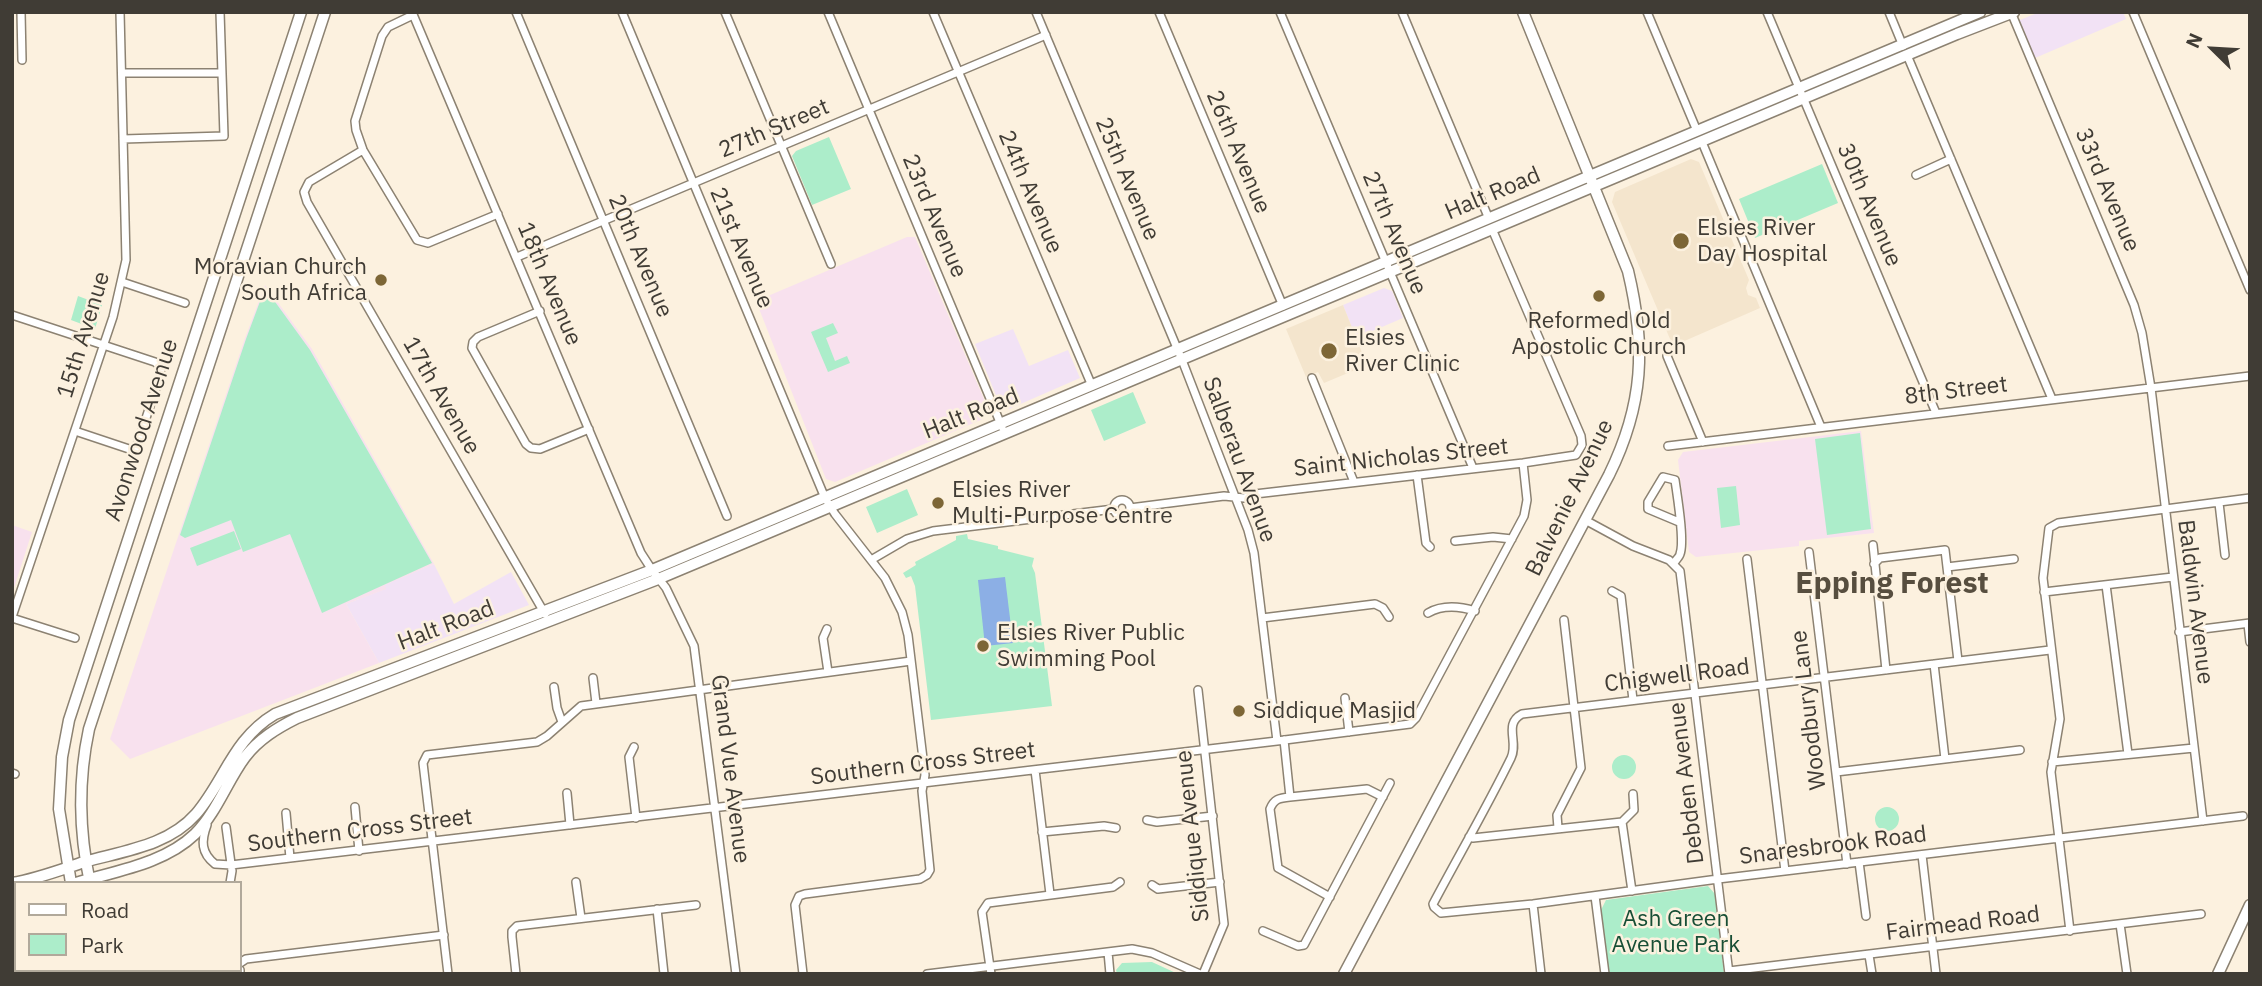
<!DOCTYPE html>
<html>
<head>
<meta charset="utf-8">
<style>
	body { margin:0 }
	#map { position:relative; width:2262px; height:986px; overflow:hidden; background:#fcf1df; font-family:"IBM Plex Sans",sans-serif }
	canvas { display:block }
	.frame { position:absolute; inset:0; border:14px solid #403c35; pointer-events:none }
	.legend { position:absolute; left:14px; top:881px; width:228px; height:91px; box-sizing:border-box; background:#fcf1df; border:2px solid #b1a99b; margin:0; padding:9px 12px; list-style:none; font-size:21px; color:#403c35 }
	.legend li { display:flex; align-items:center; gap:14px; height:35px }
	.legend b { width:35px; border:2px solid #b1a99b }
	.north { position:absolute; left:2178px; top:14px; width:70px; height:70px; -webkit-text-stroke:5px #fcf1df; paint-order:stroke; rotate:294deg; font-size:19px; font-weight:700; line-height:28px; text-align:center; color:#403c35 }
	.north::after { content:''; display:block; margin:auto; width:24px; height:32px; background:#403c35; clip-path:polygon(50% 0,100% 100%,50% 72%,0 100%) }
</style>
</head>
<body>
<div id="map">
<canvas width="2262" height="986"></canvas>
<div class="frame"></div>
<ul class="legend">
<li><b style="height:9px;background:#fff"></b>Road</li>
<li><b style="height:19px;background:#acedca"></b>Park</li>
</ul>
<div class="north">N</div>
</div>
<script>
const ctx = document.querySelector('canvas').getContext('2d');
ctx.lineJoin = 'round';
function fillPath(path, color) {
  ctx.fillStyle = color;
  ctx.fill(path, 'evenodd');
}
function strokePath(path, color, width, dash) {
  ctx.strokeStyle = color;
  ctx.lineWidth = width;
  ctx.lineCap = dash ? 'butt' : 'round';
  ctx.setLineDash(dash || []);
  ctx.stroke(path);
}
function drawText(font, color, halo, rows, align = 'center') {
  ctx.font = font + ' "IBM Plex Sans",sans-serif';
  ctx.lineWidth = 5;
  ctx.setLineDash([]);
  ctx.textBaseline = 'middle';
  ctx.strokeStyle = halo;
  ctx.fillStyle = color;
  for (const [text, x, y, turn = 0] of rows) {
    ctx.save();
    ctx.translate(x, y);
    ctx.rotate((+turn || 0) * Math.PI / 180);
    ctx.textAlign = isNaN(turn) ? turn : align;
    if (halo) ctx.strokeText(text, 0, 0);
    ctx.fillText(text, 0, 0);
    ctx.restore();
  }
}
fillPath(new Path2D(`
	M2040,12H2123L2126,19L2035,58L2020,24V20Z
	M1384,288L1392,291L1403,318L1356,338L1343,305Z
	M1013,329L1029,366L1068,350L1080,378L1009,409L1000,405L975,344Z
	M434,564L454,604L511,572L529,605L379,663L346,604L385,589L384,585Z`), '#f2e2f5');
fillPath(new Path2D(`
	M1691,159L1699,162L1749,280L1746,288L1748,295L1756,298L1760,308L1673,346L1612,202L1615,192Z
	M1343,305L1367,365L1324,383L1318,372L1306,377L1286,329Z`), '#f4e5cd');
fillPath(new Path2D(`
	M907,237H915L989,411L983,419L835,482L826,479L756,301Z
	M265,285L312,349L434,564L385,585L386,589L346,604L379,663L130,759L110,739L245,338Z
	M1861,431L1874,533L1799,541V546L1696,557L1689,552L1678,460L1683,452Z
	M12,525L32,532L12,594Z`), '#f8e1ee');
fillPath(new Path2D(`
	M829,137L851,189L812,205L792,156L796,151Z
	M1822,164L1838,203L1755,238L1739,199Z
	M265,288L310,350L432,563L322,613L290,534L243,552L231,520L185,538L180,535L246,339Z
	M78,296L102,305L95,329L71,320Z
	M833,323L838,333L826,338L835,361L847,356L850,363L828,372L811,332Z
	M1133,392L1146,423L1104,441L1091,410Z
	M1860,433L1871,529L1827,535L1815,439Z
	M1736,486L1740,525L1721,528L1717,488Z
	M907,489L918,515L877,533L866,507Z
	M234,531L241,549L197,566L190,548Z
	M967,534L968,539L998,546V549L1034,558L1032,566L1035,573L1052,706L931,720L915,586L911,576L906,578L903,573L916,565L915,562L956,540V536Z
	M1612 767a12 12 0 1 1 24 0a12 12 0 1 1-24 0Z
	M1875 819a12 12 0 1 1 24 0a12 12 0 1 1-24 0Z
	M1708,886L1715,894L1724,974H1609L1601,910L1606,900Z
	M1152,962L1178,974H1117L1116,970L1122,963Z`), '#acedca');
fillPath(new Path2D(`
	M1005,577L1013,643L985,646L978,580Z`), '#8cafe5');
const street = new Path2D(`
	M21,12L22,60
	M412,12L641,553L652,570L666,588L694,646L736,974
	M516,12L727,516
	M622,12L825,498L835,514L885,578L902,612L908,635L925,775L922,791L930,870L927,875L920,879L805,894L799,896L795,905L803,974
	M725,12L831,264
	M828,12L1002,427
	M933,12L1092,386
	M1036,12L1182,360L1248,530L1254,553L1277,741
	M1159,12L1283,306
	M1280,12L1473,468
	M1402,12L1489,219
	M1647,12L1697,131
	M1767,12L1936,413
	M1889,12L1903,46
	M2011,12L2134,305L2142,333L2151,388L2203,821
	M2133,12L2250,290
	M413,15L388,27L382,36L355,121L356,130L363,150L417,240L428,243L498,214
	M1907,55L2052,399
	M123,73H222
	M123,139L224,136L220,12
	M1702,142L1821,427
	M363,150L309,182L304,192L307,202L545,614
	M1916,175L1951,159
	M517,257L1046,35
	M122,282L185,303
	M540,311L478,337L473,342L472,348L526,444L531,448L540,449L589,429
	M12,315L155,362L161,367L160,376L135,451L75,431
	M1667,356L1703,442
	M1312,378L1354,482
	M1668,446L2250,376
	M1417,475L1426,543L1430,547
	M1114 508a8 8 0 1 1 16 0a8 8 0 1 1-16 0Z
	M2219,503L2225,555
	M1130,508L1224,496L1244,498L1255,494L1523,463L1576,455L1582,445L1581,436L1492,229
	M1585,520L1633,546L1669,560L1680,571L1729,974
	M1455,541L1493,537L1512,539
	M1873,545L1886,670
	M1809,552L1847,864
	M1747,559L1785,871
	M871,560L907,539L933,531L1114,509
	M1674,563C1675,561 1680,556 1680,554C1685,541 1677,495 1675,480L1663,477L1648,502V509L1679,522
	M1874,564L1880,558L1945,550L1958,661
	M1947,567L2014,559
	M2106,585L2128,754
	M1612,591L1621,596L1633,700
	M2044,592L2173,577
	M1428,613C1442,605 1459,606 1475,611
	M12,617L113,317L126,260L120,12
	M12,618L75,638
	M1262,618L1375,604L1383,608L1389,617
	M2248,624L2250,642
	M827,629L823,638L828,672
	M2179,632L2250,623
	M2050,650L1522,714C1503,724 1519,742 1511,758C1487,807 1459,855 1433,904L1434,907L1441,913L1533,904L1718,879L2243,816
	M1934,664L1945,759
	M593,678L596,703
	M554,687L557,708L562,722
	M1198,690L1224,924L1203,974
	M1345,698L1349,732
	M1284,740L1290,797L1367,789L1383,797
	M634,747L629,757L636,818
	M2052,762L2194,748
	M1035,770L1050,894
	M1836,772L2020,750
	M12,773L15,774
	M567,793L570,825
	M1290,797C1279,798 1274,799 1270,809L1278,868L1330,897
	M355,807L359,851
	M286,813L290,858
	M1147,820L1157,822L1213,816
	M1622,822L1632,891
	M207,825C201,841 201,853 215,864L231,865L1277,741L1410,724L1416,718L1524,516L1527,500L1523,463
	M226,827L232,871L230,883
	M1558,828L1557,815L1581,768L1564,620
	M1042,832L1104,826L1116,828
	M1469,837L1473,838L1622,822L1634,810L1633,794
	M1922,855L1936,974
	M1859,862L1866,916
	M576,882L581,918
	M1152,885L1158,889L1220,882
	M1595,896L1605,974
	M1533,904L1541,974
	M657,909L664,974
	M2120,924L2127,974
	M1263,931L1298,946L1304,945L1390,783
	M2070,931L2051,772L2060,719L2043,578L2049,528L2058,523L2250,498
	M12,934L16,923
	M1108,952L1110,974
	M1869,955L1872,974
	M240,963L246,959L444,935
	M184,970L190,973L215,970
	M240,970V974
	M1729,971L2201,914
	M448,974L423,763L427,755L537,742L547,736L581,706L911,661
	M516,974L512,937V931L517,926L696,905
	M927,974L1132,949L1152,953L1200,974
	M991,974L982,912L988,903L1113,887L1120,882`);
const secondary = new Path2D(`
	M12,883C37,879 60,870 84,862C123,851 168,846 196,814C225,780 233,739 275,714L652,570L1980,12
	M71,883L59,809L62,757L69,720L301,12
	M76,883C115,871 164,864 195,834C217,812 227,781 245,757C259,739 277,728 297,718L658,579L1957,34L2014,12
	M90,883C79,832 78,780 89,729L325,12
	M12,898L16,897
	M91,970L92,974
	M112,970L113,974
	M1344,974L1609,475C1644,404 1646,346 1628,271L1523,12
	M2218,974L2250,905`);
strokePath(street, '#8c8272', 10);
strokePath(secondary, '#8c8272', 13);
strokePath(street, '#fff', 7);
strokePath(secondary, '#fff', 10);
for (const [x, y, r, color] of [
	[1681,241,9,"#7d6636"],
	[381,280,7,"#7d6636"],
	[1599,296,7,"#7d6636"],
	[1329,351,9,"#7d6636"],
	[938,503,7,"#7d6636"],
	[983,646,7,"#7d6636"],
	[1239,711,7,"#7d6636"]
]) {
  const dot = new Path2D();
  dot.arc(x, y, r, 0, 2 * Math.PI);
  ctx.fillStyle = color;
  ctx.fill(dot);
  strokePath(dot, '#fcf1df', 2.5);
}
drawText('23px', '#403c35', '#fcf1df', [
	["27th Street",774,129,-23],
	["26th Avenue",1238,152,67],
	["25th Avenue",1127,179,67],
	["33rd Avenue",2107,190,67],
	["24th Avenue",1030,192,67],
	["Halt Road",1493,194,-23],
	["30th Avenue",1869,205,67],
	["23rd Avenue",934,216,67],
	["27th Avenue",1394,233,67],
	["21st Avenue",741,248,67],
	["20th Avenue",640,256,67],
	["18th Avenue",549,284,67],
	["15th Avenue",84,335,-73],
	["8th Street",1956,391,-7],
	["17th Avenue",441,396,60],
	["Halt Road",971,414,-22],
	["Avonwood Avenue",142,430,-72],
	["Saint Nicholas Street",1401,458,-6],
	["Salberau Avenue",1239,460,70],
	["Balvenie Avenue",1570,498,-64],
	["Baldwin Avenue",2195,602,83],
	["Halt Road",446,626,-21],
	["Chigwell Road",1677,676,-7],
	["Woodbury Lane",1809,710,-97],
	["Southern Cross Street",923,764,-7],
	["Grand Vue Avenue",730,769,83],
	["Debden Avenue",1687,783,-97],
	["Southern Cross Street",360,831,-7],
	["Siddique Avenue",1193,836,-96],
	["Snaresbrook Road",1833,846,-7],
	["Fairmead Road",1963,924,-7]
]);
drawText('23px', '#403c35', '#fcf1df', [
	["Elsies River",1697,228],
	["Day Hospital",1697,254],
	["Moravian Church",367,267,"right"],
	["South Africa",367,293,"right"],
	["Reformed Old",1599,321,"center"],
	["Apostolic Church",1599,347,"center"],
	["Elsies",1345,338],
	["River Clinic",1345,364],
	["Elsies River",952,490],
	["Multi-Purpose Centre",952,516],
	["Elsies River Public",997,633],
	["Swimming Pool",997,659],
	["Siddique Masjid",1253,711]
], 'left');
drawText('23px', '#174e35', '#fcf1df', [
	["Ash Green",1676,919],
	["Avenue Park",1676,945]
]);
drawText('bold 30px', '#574e3f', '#fcf1df', [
	["Epping Forest",1892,584]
]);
</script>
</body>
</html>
